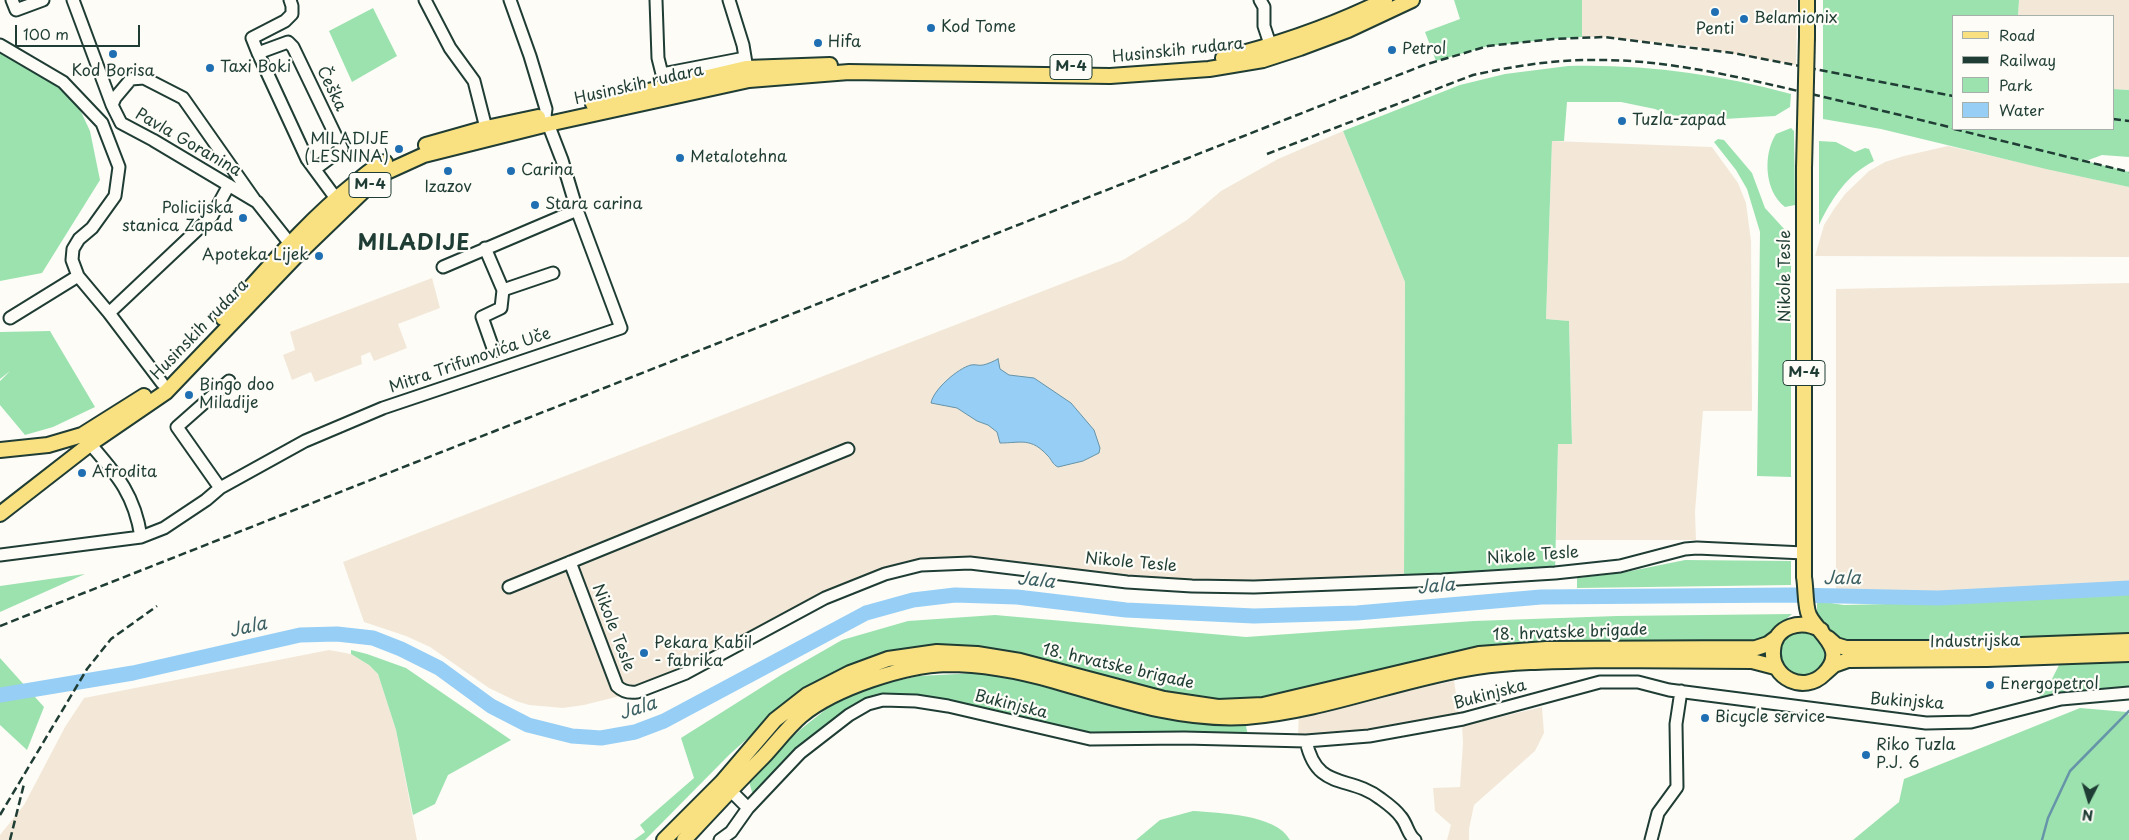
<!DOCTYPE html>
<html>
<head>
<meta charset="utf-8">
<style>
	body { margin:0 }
	#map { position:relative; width:2129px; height:840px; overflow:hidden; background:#fdfcf7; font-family:"Playpen Sans",sans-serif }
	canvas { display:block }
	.legend { position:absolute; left:1952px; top:15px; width:162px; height:115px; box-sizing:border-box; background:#fdfcf7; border:1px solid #a4b0a9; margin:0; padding:6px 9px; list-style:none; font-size:15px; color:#1f3d34 }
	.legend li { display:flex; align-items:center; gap:10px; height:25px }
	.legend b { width:25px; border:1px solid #a4b0a9 }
	.north { position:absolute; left:2064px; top:775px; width:50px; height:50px; -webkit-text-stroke:4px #fdfcf7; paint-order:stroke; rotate:185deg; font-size:14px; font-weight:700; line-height:20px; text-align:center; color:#1f3d34 }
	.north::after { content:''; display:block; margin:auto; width:18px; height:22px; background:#1f3d34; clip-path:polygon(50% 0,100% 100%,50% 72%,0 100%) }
	.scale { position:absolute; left:15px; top:25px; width:125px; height:22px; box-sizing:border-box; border:2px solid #1f3d34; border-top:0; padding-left:6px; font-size:15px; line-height:18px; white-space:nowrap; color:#1f3d34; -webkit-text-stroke:4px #fdfcf7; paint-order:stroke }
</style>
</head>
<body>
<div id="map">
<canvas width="2129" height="840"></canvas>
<ul class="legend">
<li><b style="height:6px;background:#f9e181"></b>Road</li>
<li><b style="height:6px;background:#1f3d34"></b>Railway</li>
<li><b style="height:14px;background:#9ce2af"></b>Park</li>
<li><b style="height:14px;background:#96cef5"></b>Water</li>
</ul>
<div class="north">N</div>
<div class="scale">100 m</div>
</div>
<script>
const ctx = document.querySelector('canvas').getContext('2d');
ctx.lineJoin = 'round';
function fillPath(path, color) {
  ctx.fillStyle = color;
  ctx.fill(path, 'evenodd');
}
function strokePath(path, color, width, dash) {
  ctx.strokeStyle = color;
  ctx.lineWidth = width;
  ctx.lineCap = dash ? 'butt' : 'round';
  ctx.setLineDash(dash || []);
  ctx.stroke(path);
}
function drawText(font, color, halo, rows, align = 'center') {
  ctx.font = font + ' "Playpen Sans",sans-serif';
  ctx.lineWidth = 4.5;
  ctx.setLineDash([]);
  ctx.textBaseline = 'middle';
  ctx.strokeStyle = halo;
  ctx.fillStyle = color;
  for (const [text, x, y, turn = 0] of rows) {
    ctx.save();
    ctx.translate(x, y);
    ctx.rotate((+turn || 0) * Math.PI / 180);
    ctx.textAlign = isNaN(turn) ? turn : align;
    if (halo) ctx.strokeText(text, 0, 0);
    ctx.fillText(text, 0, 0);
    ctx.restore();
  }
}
fillPath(new Path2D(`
	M1582,0H1797L1796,65L1691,46L1604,37H1582Z
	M2019,0H2129V90L2113,89V16H2018Z
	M1343,131L1405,282L1404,581L1192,586L970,563L885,574L640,691L584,705L563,708L529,705L516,701L489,688L430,647L406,636L364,622L343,562L1123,260L1187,220L1221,191L1278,159Z
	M1552,141L1712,147L1738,183L1746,203L1751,241L1752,411H1703L1695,512L1696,540H1556L1558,444H1572V434L1569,321L1546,319Z
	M1948,146L2129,187V257L1815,256L1824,225L1834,209L1845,194L1869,171L1885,162L1904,156Z
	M432,278L440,308L398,324L407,348L374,361L370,352L361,356L362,364L315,382L311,372L292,380L283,355L295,350L290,332Z
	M2129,283V588L1938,598L1836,597V289Z
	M329,650L351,654L369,665L378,674L396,730L417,840H0V835L24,805L65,727L84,698Z
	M1454,681L1460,719L1335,736L1298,735L1299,711Z
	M1542,707L1544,733L1535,751L1474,805L1469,829V840H1447L1451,825L1435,811L1433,788L1460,787L1463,743L1462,726Z`), '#f3e8d8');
fillPath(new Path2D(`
	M1454,0H1582V37L1553,39L1488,46L1436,61L1425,32L1460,19Z
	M1823,0H2019L2018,16H1953V129H2113V89L2129,90V157L2102,155L2086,161L2129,172V187L2046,169L1881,129L1823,119Z
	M373,8L397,56L352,82L329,31Z
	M0,44L76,101L90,131L100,180L42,273L0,281Z
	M1568,66C1643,64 1718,74 1791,94L1790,107L1775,116L1724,119L1669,115L1655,109L1621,102H1567L1564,141H1552L1546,319L1569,321L1572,444H1558L1555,573L1404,581L1405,282L1343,131L1460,85L1505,74Z
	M1791,128L1794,131L1795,205L1785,207C1764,191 1763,154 1776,134Z
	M1718,139L1724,140L1752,173L1765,208L1786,231L1791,242V477L1757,476L1760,232L1747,189L1736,170L1714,142Z
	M1819,141L1836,142L1855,152L1865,148L1869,149L1874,161C1847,175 1832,198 1819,225Z
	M50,331L95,407L53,427L25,435L0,405V381L10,371L0,379V332Z
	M1685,560L1791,561V585L1577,588V578L1621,573Z
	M85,574L0,612V586Z
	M2129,593V636L1846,643L1838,639L1817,617V601L1844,605L1976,602Z
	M1792,614L1761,641L1750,644L1701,640L1514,643L1264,701L1221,704L902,652L783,707L730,754L645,840H634L645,832L640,825L694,778L681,738L781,675L842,640L908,621L995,615L1246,637L1474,621L1617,616Z
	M1791,630L1816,631L1829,653L1824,670L1801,680L1779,667V642Z
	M351,650L367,654L406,668L511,740L448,775L435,804L413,815L396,730L378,674L369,665L351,654Z
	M0,658L44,707L27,750L0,725Z
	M2129,661V693L2043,704L2039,697L2047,689L2059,665Z
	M976,673L1029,682L1095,700L1245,721L1248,736H1103L1073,732L930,698L868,700L756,792H752L748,778L801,729L834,703L877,685L919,676Z
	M2080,708L2127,712L2129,715V840H1853L1899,802L1904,779Z
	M1193,811C1219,813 1276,814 1290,840H1136L1160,820Z`), '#9ce2af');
const water = new Path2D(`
	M998,359L1000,369L1009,375L1034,378L1071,403L1094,430L1100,448L1099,453L1083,461L1058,467C1052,464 1052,460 1048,456C1031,437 1021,443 1000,443L997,432L988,425L977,421L957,408L931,403C933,390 958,368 971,365C975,364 979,366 983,365C988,364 994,361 998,359Z`);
fillPath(water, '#96cef5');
strokePath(water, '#6694a8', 1);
strokePath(new Path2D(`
	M229,192L250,204
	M2042,840L2048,818L2070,771L2129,711`), '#6694a8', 2.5);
strokePath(new Path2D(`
	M0,695L133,673L300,635L337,634L373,638L401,649L439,668L491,706L528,725L572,736L601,738L635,732L664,721L866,613L913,600L955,595L1017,597L1126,610L1254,616L1357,613L1541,597L1792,595L1938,598L2129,588`), '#96cef5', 15);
const minor = new Path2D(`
	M12,0L16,10L43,0
	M73,0L112,105L121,123L153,140L257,202L295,250
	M425,0L450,48L474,81L486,128
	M656,0L658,58L662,74L745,58
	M729,0L743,45L746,63
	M1260,0L1264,7V26L1271,47
	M0,45L63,82L102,123L119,167L115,196L92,228L79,239L73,249L72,260L78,276L109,313L162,383
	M258,53L252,38L285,21L292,14V6L290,0
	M112,105L115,98L131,79L144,78L183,98L254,199
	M315,169L342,149L293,47L288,42L258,53L307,159L332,193L337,198
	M485,248L503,290L501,308L482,317L494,351
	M443,267L577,210
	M503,290L553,273
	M109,313L212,216L229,185
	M10,318L78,276
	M85,438C114,472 134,491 141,537L164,528L206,500L220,488L305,441L383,408L621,328L577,210L562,160L545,116L546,109L530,56L510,0
	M220,488L177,427L229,381
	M0,555L141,537
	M570,562L617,686C623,692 629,693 637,692L686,673L825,598L885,574L921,565L970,563L1127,582L1192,586L1254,587L1442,580L1555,573L1620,566L1685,549L1697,548L1804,553
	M509,587L848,449
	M1306,741C1317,792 1349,774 1381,799C1388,804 1396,810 1401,817C1407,824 1408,835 1415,840
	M725,785L748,808
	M720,840L731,832L748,808L800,753L849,715L868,704L883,700L916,701L948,706L1090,739L1184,738L1306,741L1369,736L1463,719L1600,682H1638L1669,690L1926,723L1971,722L2061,699L2129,693
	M1651,840L1658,813L1677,787L1676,724L1681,691`);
const major = new Path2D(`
	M1807,37V0
	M1223,58C1281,44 1332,26 1385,0
	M593,104L746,68L830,65
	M426,145L486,128L538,117
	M1804,168V577C1806,588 1805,607 1809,615C1817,633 1849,649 1824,674C1804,694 1771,678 1773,651C1774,625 1802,619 1821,630
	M223,318C265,272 305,223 354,184C364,176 373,167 385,162
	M0,450L48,445L82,435L144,396
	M0,514L90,444L166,392L298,254L380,175L424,155L548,124L749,80L849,72L1110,76L1209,69L1263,60L1300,48L1348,30L1412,0
	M1828,638L1836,645L1846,648H1941L2129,641
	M1825,673L1834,665L1848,660L1987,659L2129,654
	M664,840L722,782L775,720L807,695L850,673L888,659L937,652L977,654L1020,661L1164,699L1218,707L1263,705L1479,654L1546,649L1756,648L1768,644L1776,638
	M684,840C710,812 736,784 763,757C776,743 788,727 802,715C835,688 905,665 947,664C983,664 1020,671 1055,681C1117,699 1180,721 1246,717C1324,711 1399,679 1476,667C1518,661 1560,661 1602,660C1652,660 1702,661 1752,661L1775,667`);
strokePath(minor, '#1f3d34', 15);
strokePath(major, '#1f3d34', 18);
strokePath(minor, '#fdfcf7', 11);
strokePath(major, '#f9e181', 14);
strokePath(new Path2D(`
	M2113,119L2129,121
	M1954,129L2129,172
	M1267,154L1473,75C1515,66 1557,59 1600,60C1667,60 1734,76 1798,91C1850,103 1901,115 1953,128
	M0,626L1424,65L1488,46L1553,39L1604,37L1733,53L1953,96
	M0,815L87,669L111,639L157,606
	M10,840L24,784`), '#1f3d34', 2.5, [8, 4]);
const majorBridge = new Path2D(`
	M1804,168L1807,37`);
strokePath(majorBridge, '#1f3d34', 18, []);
strokePath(majorBridge, '#f9e181', 14);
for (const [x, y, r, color] of [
	[1715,12,5,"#1f6fb2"],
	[1744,19,5,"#1f6fb2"],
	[931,28,5,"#1f6fb2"],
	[818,43,5,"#1f6fb2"],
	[1392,50,5,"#1f6fb2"],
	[113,54,5,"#1f6fb2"],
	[210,68,5,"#1f6fb2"],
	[1622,121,5,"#1f6fb2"],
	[399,149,5,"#1f6fb2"],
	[680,158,5,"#1f6fb2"],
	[448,171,5,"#1f6fb2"],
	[511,171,5,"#1f6fb2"],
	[535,205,5,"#1f6fb2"],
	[243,218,5,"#1f6fb2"],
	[319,256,5,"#1f6fb2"],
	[189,395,5,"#1f6fb2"],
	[82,473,5,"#1f6fb2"],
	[644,653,5,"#1f6fb2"],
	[1990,685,5,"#1f6fb2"],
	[1705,718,5,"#1f6fb2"],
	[1866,755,5,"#1f6fb2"]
]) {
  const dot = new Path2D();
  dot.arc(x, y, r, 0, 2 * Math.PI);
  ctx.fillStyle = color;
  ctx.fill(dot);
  strokePath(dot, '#fdfcf7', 2);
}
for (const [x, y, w] of [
	[1071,67,42],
	[370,185,42],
	[1804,373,42]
]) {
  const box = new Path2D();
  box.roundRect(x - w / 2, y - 12.5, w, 25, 4);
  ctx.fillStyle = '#fdfcf7';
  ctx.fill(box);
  strokePath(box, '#1f3d34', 1);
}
drawText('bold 15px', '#1f3d34', null, [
	["M-4",1071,67],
	["M-4",370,185],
	["M-4",1804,373]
]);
drawText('16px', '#1f3d34', '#fdfcf7', [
	["Belamionix",1754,19],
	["Kod Tome",941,28],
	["Penti",1715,30,"center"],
	["Hifa",828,43],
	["Petrol",1402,50],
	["Taxi Boki",220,68],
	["Kod Borisa",113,72,"center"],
	["Tuzla-zapad",1632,121],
	["MILADIJE",389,140,"right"],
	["(LESNINA)",389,158,"right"],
	["Metalotehna",690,158],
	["Carina",521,171],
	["Izazov",448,188,"center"],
	["Stara carina",545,205],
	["Policijska",233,209,"right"],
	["stanica Zapad",233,227,"right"],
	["Apoteka Lijek",309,256,"right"],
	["Bingo doo",199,386],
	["Miladije",199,404],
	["Afrodita",92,473],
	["Pekara Kabil",654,644],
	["- fabrika",654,662],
	["Energopetrol",2000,685],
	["Bicycle service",1715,718],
	["Riko Tuzla",1876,746],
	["P.J. 6",1876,764]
], 'left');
drawText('16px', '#1f3d34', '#fdfcf7', [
	["Husinskih rudara",1178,51,-6],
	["Husinskih rudara",639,85,-13],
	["Češka",331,89,64],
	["Pavla Goranina",188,143,30],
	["Nikole Tesle",1786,276,-90],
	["Husinskih rudara",200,330,-46],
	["Mitra Trifunovića Uče",470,361,-19],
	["Nikole Tesle",1533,556,-4],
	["Nikole Tesle",1131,563,5],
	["Nikole Tesle",613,628,69],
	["18. hrvatske brigade",1570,633,-2],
	["Industrijska",1975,642,-1],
	["18. hrvatske brigade",1118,667,13],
	["Bukinjska",1490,695,-15],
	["Bukinjska",1907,702,4],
	["Bukinjska",1011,705,14]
]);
drawText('italic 18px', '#3d6164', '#fdfcf7', [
	["Jala",1842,579],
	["Jala",1036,581,6],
	["Jala",1436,587,-5],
	["Jala",248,628,-13],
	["Jala",638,709,-18]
]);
ctx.letterSpacing = '1px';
drawText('bold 21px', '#1f3d34', '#fdfcf7', [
	["MILADIJE",414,244]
]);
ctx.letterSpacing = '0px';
</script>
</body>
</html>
